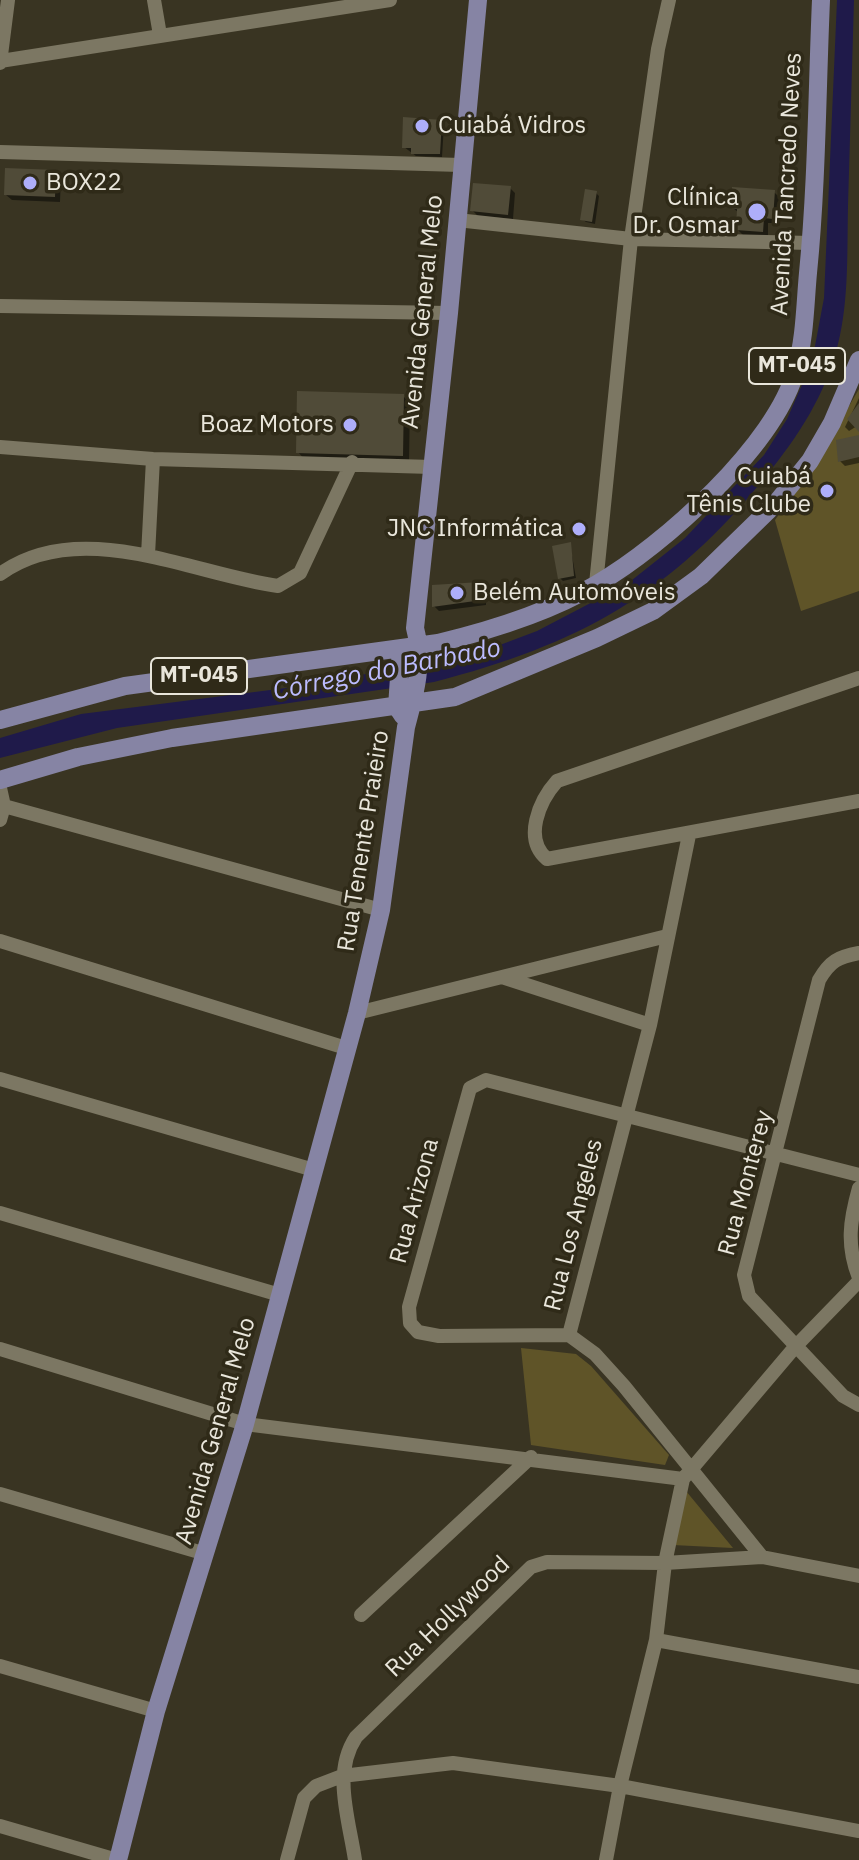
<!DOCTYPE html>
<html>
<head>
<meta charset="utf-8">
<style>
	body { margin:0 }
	canvas { display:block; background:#393422 }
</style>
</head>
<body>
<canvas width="859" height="1860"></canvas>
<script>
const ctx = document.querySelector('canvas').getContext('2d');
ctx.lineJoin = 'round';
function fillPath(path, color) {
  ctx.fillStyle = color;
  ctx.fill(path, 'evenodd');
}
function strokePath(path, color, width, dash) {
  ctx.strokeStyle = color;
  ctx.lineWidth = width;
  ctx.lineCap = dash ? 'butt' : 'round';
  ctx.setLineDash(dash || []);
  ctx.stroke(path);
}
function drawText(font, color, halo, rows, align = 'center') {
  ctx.font = font + ' "IBM Plex Sans",sans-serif';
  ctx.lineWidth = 7;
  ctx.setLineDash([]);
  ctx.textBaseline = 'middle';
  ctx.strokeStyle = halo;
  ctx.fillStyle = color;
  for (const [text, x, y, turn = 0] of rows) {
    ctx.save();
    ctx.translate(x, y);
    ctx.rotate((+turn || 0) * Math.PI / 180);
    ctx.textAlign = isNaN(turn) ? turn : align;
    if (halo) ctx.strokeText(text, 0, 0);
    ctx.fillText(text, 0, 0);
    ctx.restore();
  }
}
fillPath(new Path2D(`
	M859,389V591L801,611L775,520L817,461Z
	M521,1348L576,1354L591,1366L669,1455L665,1465L531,1445Z
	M686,1491L733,1548L673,1545Z`), '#5f5428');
fillPath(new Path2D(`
	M837,0H854C852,69 850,137 848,206C847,251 849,300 838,344C826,394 798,437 766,476C673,593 578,645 434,682L117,728L0,758V738L81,714L294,687L476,654L537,631L627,584L685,538L764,455L787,419L812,362L824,298Z`), '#1f1a4a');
fillPath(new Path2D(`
	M441,122L444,125L442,157L416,156L404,147Z
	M55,172L61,177L60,202L12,200L6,195Z
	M510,188L515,193L513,219L478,216L473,211Z
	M774,192L779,197L778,223H768V236L743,235L738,230L739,213L733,208Z
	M596,193L599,196L595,224L586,222L582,219Z
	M403,396L410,403L409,463L305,460L298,452Z
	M859,398V429L857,426L849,431L845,427Z
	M859,437V463L845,466L840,461Z
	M570,544L576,578L563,581L560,578Z
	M480,584L486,590V605L439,611L434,606Z`), '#0007');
fillPath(new Path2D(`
	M403,117L442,120L440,154H411V148H402Z
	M5,168L56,170L55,197L4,195Z
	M473,183L511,186L508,215L470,211Z
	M732,187L775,190L773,219L764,218L763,232L736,230L737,209L731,208Z
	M585,189L597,191L592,222L580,220Z
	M297,391L404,394L403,456L296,453Z
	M859,403V432L847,419Z
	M859,435V457L838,462L836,440Z
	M571,542L574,576L558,579L552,546Z
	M481,582L482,600L432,607V585Z`), '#504b38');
strokePath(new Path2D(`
	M154,0L160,35
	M0,61L390,0
	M0,63L8,0
	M0,152L461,165
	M457,220L631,239L811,243
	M0,306L449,313
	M0,447L153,459L432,467
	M148,555L153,459
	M0,574C80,516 192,574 278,586L300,573L352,462
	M596,584L631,239L658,49L669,0
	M859,678L557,781C539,801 523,839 547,859L859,801
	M0,788L4,806L0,820
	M4,806L381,910
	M689,835L650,1025L569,1335L595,1354L624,1386L762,1557L859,1576
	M0,941L346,1048
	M859,953C838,957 830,961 819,980L744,1275L749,1296L843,1396L859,1405
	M502,977L650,1025
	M357,1013L667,936
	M0,1079L314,1170
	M859,1188C850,1220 846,1245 859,1278
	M0,1213L280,1295
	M569,1335L439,1336L418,1332L410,1323L409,1307L470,1088L486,1080L859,1175
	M0,1349L245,1424L683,1479L795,1347L859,1281
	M0,1494L206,1554
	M361,1615L531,1457
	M656,1640L859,1677
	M0,1666L156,1711
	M0,1826L117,1860
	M287,1860L304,1798L316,1786L342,1776L453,1763L620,1786L859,1831
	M355,1860C349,1819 332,1773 356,1737L531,1567L547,1562L665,1563L762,1557
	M606,1860L620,1786L656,1640L665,1563L683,1479`), '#7c7763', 14);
strokePath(new Path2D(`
	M401,648L397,707L403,716
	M0,720L125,686L438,643C492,630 550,612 597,584C663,546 777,444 796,369C805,338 805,305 808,273C817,182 817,91 821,0
	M0,780L78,757L172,738L455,697L597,638L653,611L701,576L777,502L810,461L832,423L859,360
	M118,1860L156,1711L245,1424L357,1013L381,910L406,727C415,694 424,662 415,628L449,313L478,0`), '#8684a4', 18);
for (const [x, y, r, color] of [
	[422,126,8,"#aeaefa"],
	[30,183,8,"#aeaefa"],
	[757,212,10,"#aeaefa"],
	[350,425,8,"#aeaefa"],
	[827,491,8,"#aeaefa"],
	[579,529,8,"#aeaefa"],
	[457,593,8,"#aeaefa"]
]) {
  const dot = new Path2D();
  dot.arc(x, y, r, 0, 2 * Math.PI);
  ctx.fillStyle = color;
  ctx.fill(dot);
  strokePath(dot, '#2f2a18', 3);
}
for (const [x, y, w] of [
	[797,366,96],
	[199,676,96]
]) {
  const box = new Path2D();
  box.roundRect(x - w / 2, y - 18, w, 36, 6);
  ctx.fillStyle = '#2f2a18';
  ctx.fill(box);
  strokePath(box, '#e9e6db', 2);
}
drawText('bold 22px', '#e9e6db', null, [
	["MT-045",797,366],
	["MT-045",199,676]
]);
drawText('24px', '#e9e6db', '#2f2a18', [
	["Cuiabá Vidros",438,126,"left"],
	["BOX22",46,183,"left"],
	["Clínica",739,198],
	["Dr. Osmar",739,226],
	["Boaz Motors",334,425],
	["Cuiabá",811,477],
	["Tênis Clube",811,505],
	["JNC Informática",563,529],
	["Belém Automóveis",473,593,"left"]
], 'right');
drawText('24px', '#e9e6db', '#2f2a18', [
	["Avenida Tancredo Neves",787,184,-87],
	["Avenida General Melo",423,312,-84],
	["Rua Tenente Praieiro",364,841,-81],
	["Rua Monterey",746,1183,-75],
	["Rua Arizona",415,1201,-75],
	["Rua Los Angeles",574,1225,-76],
	["Avenida General Melo",216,1431,-74],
	["Rua Hollywood",448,1617,-44]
]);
drawText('italic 26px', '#bcbcff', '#2f2a18', [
	["Córrego do Barbado",387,670,-11]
]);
</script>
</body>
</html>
